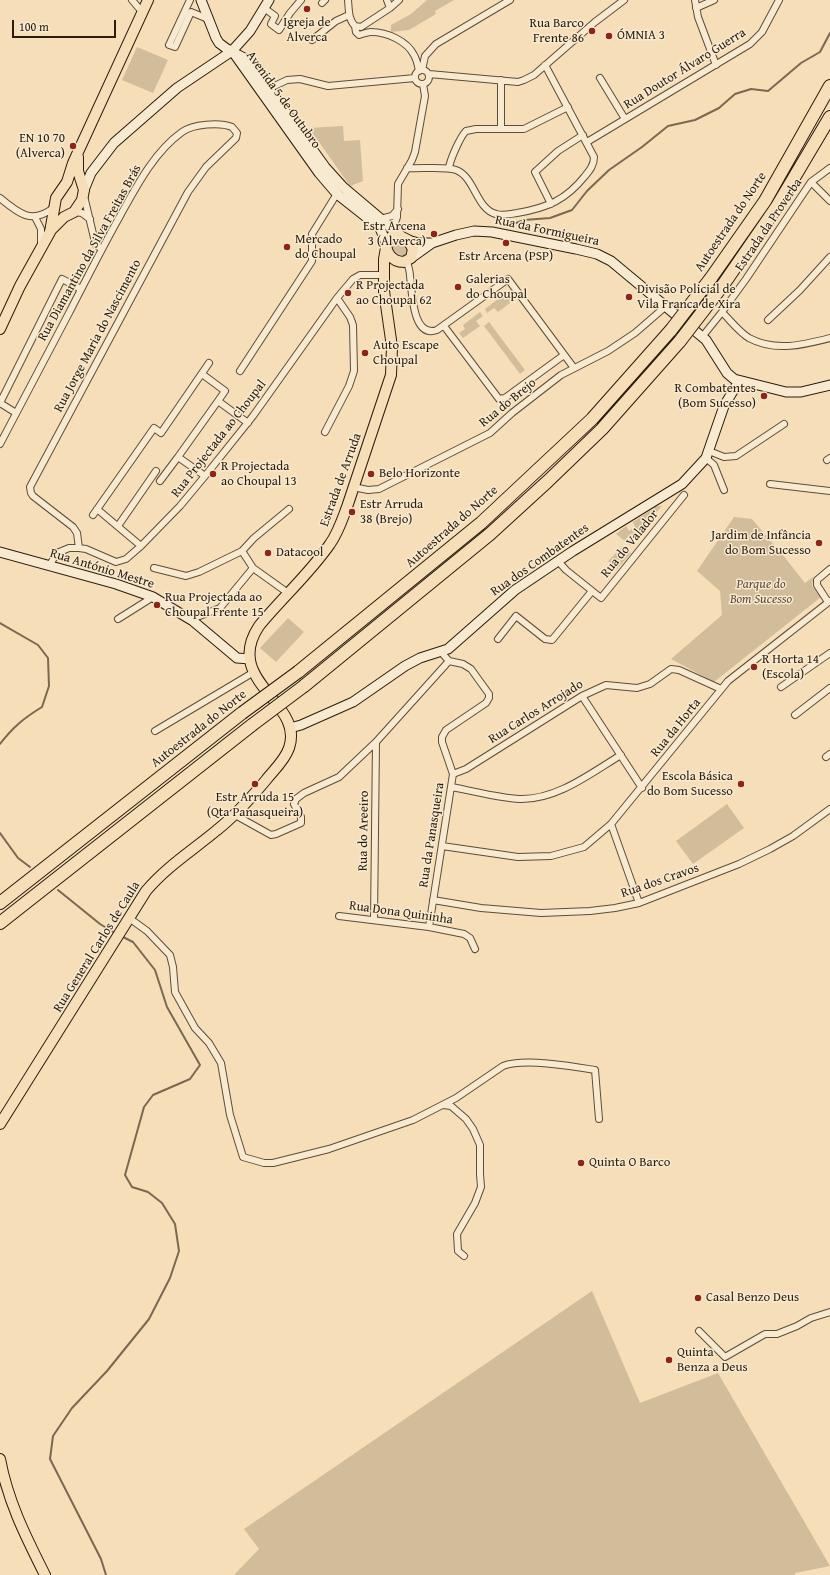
<!DOCTYPE html>
<html>
<head>
<meta charset="utf-8">
<style>
	body { margin:0 }
	#map { position:relative; width:830px; height:1575px; overflow:hidden; background:#f5deb8; font-family:"Gentium Book Plus",serif }
	canvas { display:block }
	.scale { position:absolute; left:12px; top:20px; width:104px; height:18px; box-sizing:border-box; border:2px solid #2a1d0d; border-top:0; padding-left:5px; font-size:12px; line-height:14px; white-space:nowrap; color:#2a1d0d; -webkit-text-stroke:3px #f8ead1; paint-order:stroke }
</style>
</head>
<body>
<div id="map">
<canvas width="830" height="1575"></canvas>
<div class="scale">100 m</div>
</div>
<script>
const ctx = document.querySelector('canvas').getContext('2d');
ctx.lineJoin = 'round';
function fillPath(path, color) {
  ctx.fillStyle = color;
  ctx.fill(path, 'evenodd');
}
function strokePath(path, color, width, dash) {
  ctx.strokeStyle = color;
  ctx.lineWidth = width;
  ctx.lineCap = dash ? 'butt' : 'round';
  ctx.setLineDash(dash || []);
  ctx.stroke(path);
}
function drawText(font, color, halo, rows, align = 'center') {
  ctx.font = font + ' "Gentium Book Plus",serif';
  ctx.lineWidth = 3;
  ctx.setLineDash([]);
  ctx.textBaseline = 'middle';
  ctx.strokeStyle = halo;
  ctx.fillStyle = color;
  for (const [text, x, y, turn = 0] of rows) {
    ctx.save();
    ctx.translate(x, y);
    ctx.rotate((+turn || 0) * Math.PI / 180);
    ctx.textAlign = isNaN(turn) ? turn : align;
    if (halo) ctx.strokeText(text, 0, 0);
    ctx.fillText(text, 0, 0);
    ctx.restore();
  }
}
fillPath(new Path2D(`
	M427,0H454L435,11L436,14L409,30L391,32V25L411,14Z
	M137,47L168,60L153,93L122,80Z
	M343,126L344,141L360,140L363,181L350,186L309,128Z
	M396,240H399L408,247V254L401,259L391,250V243Z
	M511,295L514,300L498,312L494,308L487,313L485,309L502,296L505,300Z
	M480,312L483,316L476,321L480,326L463,338L459,333L465,329L463,325Z
	M489,322L525,370L520,374L484,326Z
	M657,506H662L636,536L630,545L616,534L626,526L629,531L635,527L633,522Z
	M734,517L752,519L786,559L805,583L813,577L812,586L821,597L714,682L671,659L722,615L720,591L697,571Z
	M623,546L631,553L617,569L608,561Z
	M288,618L304,632L276,662L260,648Z
	M727,804L744,828L693,864L676,841Z
	M592,1291L640,1403L718,1373L830,1566L795,1573V1575H234L259,1549L244,1529Z`), '#d2bd9b');
strokePath(new Path2D(`
	M511,225L524,220L550,218L572,210L587,191L609,170L642,147L668,126L695,120L719,108L735,94L751,89L768,91L801,63L820,52L830,33
	M0,623L38,645L48,658L49,686L42,707C24,718 13,727 0,744
	M0,833L18,858L30,867
	M58,890L100,924L115,933
	M106,1575L101,1559L50,1459L53,1436L72,1408L107,1371L149,1319L170,1278L179,1251L175,1224L162,1203L148,1192L132,1187L125,1175L144,1107L153,1095L190,1079L200,1065L167,1007L155,970L133,942L121,936`), '#7a6951', 2);
const street = new Path2D(`
	M132,0L143,13
	M190,0L169,45L175,47L191,12L208,19
	M348,0C349,9 348,19 355,26
	M387,0L390,8
	M695,0L698,17L716,65
	M322,3L325,0
	M264,8L275,16L271,24L279,30L290,13L301,0
	M696,8L714,0
	M355,26L356,32L359,35C363,34 367,32 371,32C387,32 407,41 414,55C417,60 418,66 419,71
	M355,26L361,27L390,8L399,0
	M312,40L336,21L349,15
	M415 77a7 7 0 1 1 14 0a7 7 0 1 1-14 0Z
	M422,70L425,56L436,44L510,0
	M429,74L518,82L524,80L534,75L595,22L624,0
	M600,78L625,119
	M501,80V129
	M266,90L287,80L300,79L328,86L415,78
	M587,142L750,44L762,32L779,0
	M407,168C419,169 446,166 456,170C475,177 476,209 496,214C503,216 510,214 517,213C547,208 566,200 585,176C590,170 594,165 594,157L545,65
	M449,168C450,160 460,137 466,131L476,129H524L568,107
	M811,182L830,201
	M84,196L95,242L96,245L102,249
	M0,198C18,213 32,225 53,208
	M551,204L535,172L558,151L583,135
	M74,212L82,213L90,219
	M35,217L41,229V246
	M380,219L392,216L398,209
	M392,232L397,217L398,184L412,160L415,152L425,96L423,84
	M407,261C408,266 410,271 410,276C412,290 412,339 437,330L508,279L574,368
	M722,312C730,320 739,332 749,338C775,352 803,345 830,338
	M768,320L800,290L830,257
	M444,326L499,399L505,398L564,355
	M702,337L722,312L746,279L811,182L830,168
	M240,371L312,261V234L338,192
	M202,374L225,391L218,401
	M0,403L62,279L81,289
	M0,403L16,413
	M325,432L349,386L354,371L353,325L350,317L337,298
	M0,444C23,400 46,356 69,313C86,280 102,248 120,216C136,187 154,152 182,132C193,124 220,122 232,127L237,133L236,138L206,167L188,192L30,487L31,493L33,496L73,527L77,533L79,548
	M709,451L724,457L736,456L784,424
	M706,458L714,465L724,490
	M827,460L830,458
	M205,476L178,457L218,401L248,423
	M160,481L178,457
	M770,484L830,491
	M353,487L368,490L379,489L490,433L512,413L561,375L608,351L635,333L665,307
	M97,509L141,546
	M93,515L154,428L161,433L209,363
	M118,526L156,471
	M242,551L253,568L288,593
	M558,561L566,570L601,598L684,495
	M49,566L57,553L69,548H79L86,549L116,562L126,559L141,546L180,506L205,476L253,416L337,298L353,279L360,275H384
	M154,568L186,576L199,572L242,551L254,538L289,509
	M828,602L817,585V580L830,569
	M118,619L153,597
	M193,621L197,617L220,608L253,568
	M498,639L516,616L545,639L552,640L592,591
	M781,687L830,653
	M582,696L642,788
	M795,715L830,688
	M155,731L254,672
	M826,757L830,754
	M453,774L466,769L582,696L606,685L637,688L650,684L671,669L679,670L721,689
	M451,787C474,791 497,798 520,799C557,800 591,773 621,755
	M235,815L271,835L276,834L301,823V817L294,804L296,799L304,793L339,777L376,742L449,661
	M611,824L639,903
	M442,846L518,857L551,856L584,847L611,824L728,681L830,601
	M433,900L481,908L541,913L590,911L615,908L639,903L739,864L770,849L793,836L830,809
	M339,916L429,927L464,934L470,938L475,949
	M129,918L147,931L170,955L173,967L175,992L195,1028L209,1043L221,1063L230,1115L243,1157L264,1163H273L329,1149L413,1120L456,1098L503,1066C524,1058 571,1066 595,1070L599,1119
	M374,920L376,742
	M429,927L453,774L442,742V737L446,730L486,703L489,698V694L471,669L463,664L449,661L441,652
	M443,1105L451,1106L466,1119L473,1129L480,1145V1174L481,1187L475,1203L457,1234L458,1251L464,1256
	M699,1331L725,1357L765,1334H777L797,1326L811,1318L830,1312`);
const secondary = new Path2D(`
	M201,0L216,38L219,43L227,49L248,60L325,167L343,187L401,236
	M233,52L319,173L337,194L380,228L386,243
	M84,190L91,173L114,143L177,88L232,51L250,31L269,0
	M408,240L418,243H432
	M411,258L432,243L456,235L474,231L492,232L576,249L597,254L611,261L706,340L727,373L734,379L786,392H801L830,385
	M0,552L116,584L153,597L193,621L237,658L250,659
	M290,728L301,725L353,702L405,666L420,658L448,649L515,590L573,551L682,484L706,458L724,406L739,381`);
const primary = new Path2D(`
	M50,231L64,217L74,212L82,200L84,190L78,171V157
	M398,235L408,240L413,249L411,258L404,262C392,262 383,251 388,240L392,236Z
	M0,329L20,286L50,232L56,198L67,182L73,163L148,0
	M0,1124L146,891C166,867 193,850 217,830C236,815 251,798 266,780C274,770 285,760 289,748C305,702 222,682 259,626C282,598 310,573 330,544C338,533 342,520 347,507L391,375L392,347L384,291V259L386,248
	M0,1459C8,1502 26,1537 45,1575`);
const highway = new Path2D(`
	M711,278L765,201L830,86
	M723,285L776,208L830,117
	M298,672L481,523L592,419L671,330
	M304,686L490,534L548,481L602,429L680,341
	M0,903L242,713
	M0,923L252,725`);
strokePath(street, '#5d4d38', 8);
strokePath(secondary, '#2a1d0d', 11);
strokePath(primary, '#2a1d0d', 12);
strokePath(highway, '#2a1d0d', 14);
strokePath(street, '#f8ead1', 6);
strokePath(secondary, '#f8ead1', 9);
strokePath(primary, '#f5deb8', 10);
strokePath(highway, '#f5deb8', 12);
const highwayBridge = new Path2D(`
	M671,330L711,278
	M680,341L723,285
	M242,713L298,672
	M252,725L304,686`);
strokePath(highwayBridge, '#2a1d0d', 14, []);
strokePath(highwayBridge, '#f5deb8', 12);
for (const [x, y, r, color] of [
	[307,9,4,"#8f2418"],
	[592,31,4,"#8f2418"],
	[609,36,4,"#8f2418"],
	[73,146,4,"#8f2418"],
	[434,234,4,"#8f2418"],
	[506,243,4,"#8f2418"],
	[287,247,4,"#8f2418"],
	[458,287,4,"#8f2418"],
	[348,293,4,"#8f2418"],
	[629,297,4,"#8f2418"],
	[365,353,4,"#8f2418"],
	[764,396,4,"#8f2418"],
	[213,474,4,"#8f2418"],
	[371,474,4,"#8f2418"],
	[352,512,4,"#8f2418"],
	[819,543,4,"#8f2418"],
	[268,553,4,"#8f2418"],
	[157,605,4,"#8f2418"],
	[754,667,4,"#8f2418"],
	[255,784,4,"#8f2418"],
	[741,784,4,"#8f2418"],
	[581,1163,4,"#8f2418"],
	[698,1298,4,"#8f2418"],
	[669,1360,4,"#8f2418"]
]) {
  const dot = new Path2D();
  dot.arc(x, y, r, 0, 2 * Math.PI);
  ctx.fillStyle = color;
  ctx.fill(dot);
  strokePath(dot, '#f8ead1', 1.5);
}
drawText('13px', '#2a1d0d', '#f8ead1', [
	["Igreja de",307,23,"center"],
	["Alverca",307,38,"center"],
	["Rua Barco",584,24,"right"],
	["Frente 86",584,39,"right"],
	["ÓMNIA 3",617,36],
	["EN 10 70",65,139,"right"],
	["(Alverca)",65,154,"right"],
	["Estr Arcena",426,227,"right"],
	["3 (Alverca)",426,242,"right"],
	["Mercado",295,240],
	["do Choupal",295,255],
	["Estr Arcena (PSP)",506,257,"center"],
	["Galerias",466,280],
	["do Choupal",466,295],
	["R Projectada",356,286],
	["ao Choupal 62",356,301],
	["Divisão Policial de",637,290],
	["Vila Franca de Xira",637,305],
	["Auto Escape",373,346],
	["Choupal",373,361],
	["R Combatentes",756,389,"right"],
	["(Bom Sucesso)",756,404,"right"],
	["R Projectada",221,467],
	["ao Choupal 13",221,482],
	["Belo Horizonte",379,474],
	["Estr Arruda",360,505],
	["38 (Brejo)",360,520],
	["Jardim de Infância",811,536,"right"],
	["do Bom Sucesso",811,551,"right"],
	["Datacool",276,553],
	["Rua Projectada ao",165,598],
	["Choupal Frente 15",165,613],
	["R Horta 14",762,660],
	["(Escola)",762,675],
	["Escola Básica",733,777,"right"],
	["do Bom Sucesso",733,792,"right"],
	["Estr Arruda 15",255,798,"center"],
	["(Qta Panasqueira)",255,813,"center"],
	["Quinta O Barco",589,1163],
	["Casal Benzo Deus",706,1298],
	["Quinta",677,1353],
	["Benza a Deus",677,1368]
], 'left');
drawText('13px', '#2a1d0d', '#f8ead1', [
	["Rua Doutor Álvaro Guerra",685,69,-32],
	["Avenida 5 de Outubro",283,100,54],
	["Autoestrada do Norte",731,222,-56],
	["Estrada da Proverba",769,225,-56],
	["Rua da Formigueira",547,231,12],
	["Rua Diamantino da Silva Freitas Brás",90,253,-61],
	["Rua Jorge Maria do Nascimento",98,336,-62],
	["Rua do Brejo",508,403,-39],
	["Rua Projectada ao Choupal",219,439,-52],
	["Estrada de Arruda",341,480,-70],
	["Autoestrada do Norte",452,527,-41],
	["Rua do Valador",630,544,-51],
	["Rua dos Combatentes",540,560,-35],
	["Rua António Mestre",102,569,17],
	["Rua Carlos Arrojado",536,712,-32],
	["Rua da Horta",676,728,-51],
	["Autoestrada do Norte",199,729,-38],
	["Rua do Areeiro",364,831,-89],
	["Rua da Panasqueira",432,835,-81],
	["Rua dos Cravos",660,881,-19],
	["Rua Dona Quininha",401,913,8],
	["Rua General Carlos de Caula",97,947,-58]
]);
drawText('italic 13px', '#5c4d38', '#f8ead1', [
	["Parque do",761,585],
	["Bom Sucesso",761,600]
]);
</script>
</body>
</html>
